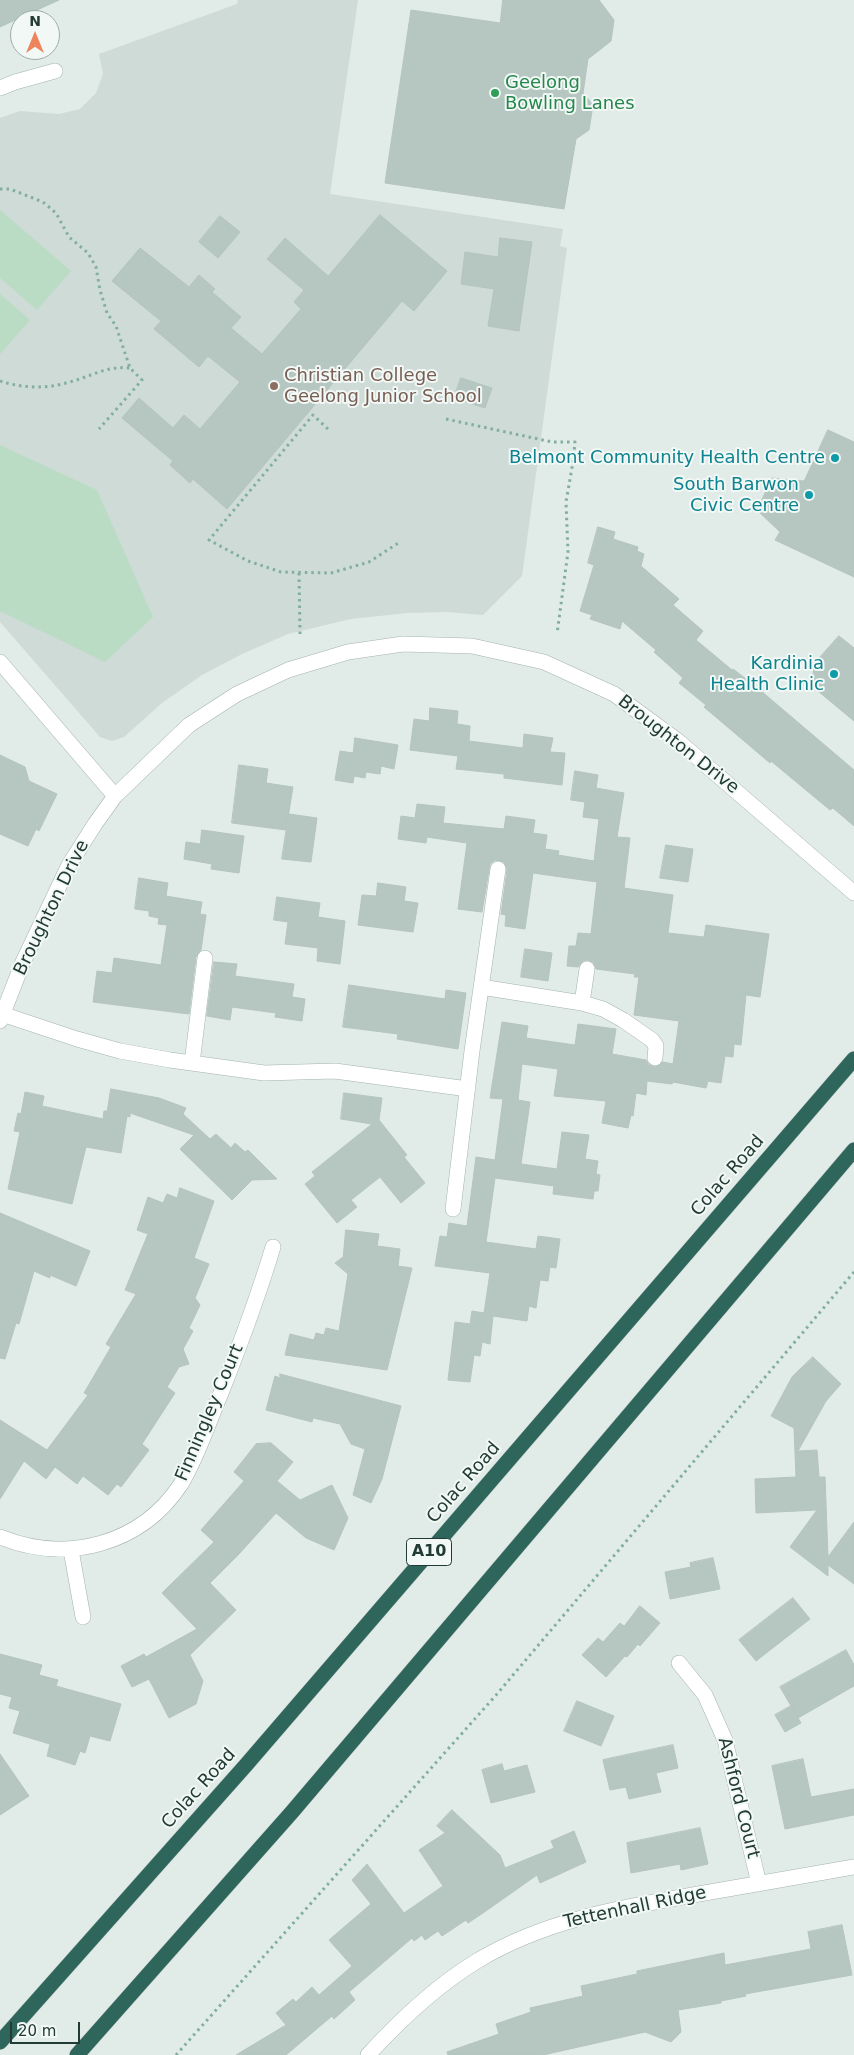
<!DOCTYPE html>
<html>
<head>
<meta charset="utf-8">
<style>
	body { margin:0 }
	#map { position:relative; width:854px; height:2055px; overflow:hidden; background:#e1ebe7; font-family:"DejaVu Sans",sans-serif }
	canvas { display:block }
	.north { position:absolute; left:10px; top:10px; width:50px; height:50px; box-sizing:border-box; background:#f1f8f5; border:1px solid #9eaca8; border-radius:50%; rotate:0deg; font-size:14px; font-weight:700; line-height:20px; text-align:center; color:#223b35 }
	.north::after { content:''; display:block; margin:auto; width:18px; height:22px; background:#ed845d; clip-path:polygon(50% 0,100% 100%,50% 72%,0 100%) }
	.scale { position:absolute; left:10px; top:2022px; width:70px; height:22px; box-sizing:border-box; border:2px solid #223b35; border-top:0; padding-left:6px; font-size:15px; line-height:18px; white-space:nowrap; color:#223b35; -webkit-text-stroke:4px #f1f8f5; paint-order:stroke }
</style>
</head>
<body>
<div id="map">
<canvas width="854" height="2055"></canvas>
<div class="north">N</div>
<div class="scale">20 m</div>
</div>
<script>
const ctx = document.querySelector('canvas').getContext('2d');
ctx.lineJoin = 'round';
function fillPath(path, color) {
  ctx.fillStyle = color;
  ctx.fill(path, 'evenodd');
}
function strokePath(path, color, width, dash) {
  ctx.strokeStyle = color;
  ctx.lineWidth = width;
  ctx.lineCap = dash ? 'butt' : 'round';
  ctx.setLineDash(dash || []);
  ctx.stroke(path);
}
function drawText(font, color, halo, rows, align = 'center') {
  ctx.font = font + ' "DejaVu Sans",sans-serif';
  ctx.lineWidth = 4;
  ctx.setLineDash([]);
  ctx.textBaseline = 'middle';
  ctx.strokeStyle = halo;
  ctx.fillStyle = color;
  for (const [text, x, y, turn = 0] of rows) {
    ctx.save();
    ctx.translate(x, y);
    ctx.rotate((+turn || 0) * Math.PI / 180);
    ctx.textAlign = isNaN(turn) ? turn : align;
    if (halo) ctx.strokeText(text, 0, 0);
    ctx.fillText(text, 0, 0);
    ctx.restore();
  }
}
fillPath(new Path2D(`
	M238,0H358L330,194L563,229L560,246L567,248L522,576L483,615L447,612L407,613L351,619L288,634L242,654L202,675L162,703L124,737L112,741L100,737L0,622V118L20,111L59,114L80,109L96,93L103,74L99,54L237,4Z`), '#cfdbd6');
fillPath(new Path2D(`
	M0,210L71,271L37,310L0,278Z
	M0,294L30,320L0,354Z
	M0,445L97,490L153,617L105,662L0,611Z`), '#badcc4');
const building = new Path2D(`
	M0,0H59L0,27Z
	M503,0H599L614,20L611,41L588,59L583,93L593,105L589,130L576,139L564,209L385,183L411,10L500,23Z
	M380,215L447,271L414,311L402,301L227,509L193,479L190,483L170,465L173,461L122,418L139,398L173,428L184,415L200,429L240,382L208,356L199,367L154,329L161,321L112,281L140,248L189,287L199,275L215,289L212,292L241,317L231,328L262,354L301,309L294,302L304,290L267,259L285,238L328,276Z
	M220,216L240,232L218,258L199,242Z
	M500,238L532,242L519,331L488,326L494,289L461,284L465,252L498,257Z
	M461,378L492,388L485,408L454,398Z
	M828,430L854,442V577L775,540L780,532L757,510L772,478L804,481Z
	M598,527L615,532L613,539L638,547L637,551L644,554L641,566L679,599L673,605L703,631L696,640L732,670L733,669L754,685L854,770V826L833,808L830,810L771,761L770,763L704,707L706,705L679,683L683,678L654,652L656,650L622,621L620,629L590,619L592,615L580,611L594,565L588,563Z
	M839,636L854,648V721L812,686L814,664Z
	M430,708L458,711L457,724L470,726L469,741L523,748L524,734L553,738L550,752L565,753L562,785L504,778V774L456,769L458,756L410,750L414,719L429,721Z
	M355,738L398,745L394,769L381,766L380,774L366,772L365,778L354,776L353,783L335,780L340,751L353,753Z
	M0,755L25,767L29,781L57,794L39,831L36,829L28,846L0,834Z
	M239,765L268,769L266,783L293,787L286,830L232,823Z
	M575,771L598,775L596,788L624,793L617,837L630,838L624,888L673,895L668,933L704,937L706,925L769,934L760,997L746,995L741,1045L734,1044L733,1057L725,1056L721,1083L708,1081L706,1088L673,1082L672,1084L647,1081L646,1095L636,1093L633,1116L631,1115L628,1128L602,1123L606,1101L554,1096L558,1069L522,1064L518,1100L530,1102L521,1164L557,1169L562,1132L589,1135L585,1159L598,1161L596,1174L600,1175L598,1191H594L593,1199L553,1194L554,1186L495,1178L486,1242L536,1249L538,1236L560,1239L556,1268L550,1267L548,1281L540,1280L536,1308L529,1306L527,1321L493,1316L490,1344L482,1342L480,1356L474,1355L470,1382L448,1380L455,1322L470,1324L472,1311L484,1313L490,1273L435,1266L440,1236L447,1237L449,1223L467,1226L476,1157L495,1160L503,1099L490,1098L502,1022L528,1026L526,1038L575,1045L578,1024L616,1029L612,1054L646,1060L649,1065L655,1067L663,1062L673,1064L679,1021L634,1015L639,977H634L635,974L596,969L593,962L588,960L583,961L578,967L567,966L569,946H576L578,933L591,934L597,882L533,873L525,929L505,926L506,915L501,914L507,870L504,862L495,860L490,864L482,912L458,909L467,843L427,837L426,843L398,839L401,816L415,818L417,804L445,807L443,823L504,829L506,816L535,820L533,833L547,835L545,849L559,851L558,855L594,861L599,819L583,817L585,802L571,800Z
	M289,814L317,818L311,862L282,859Z
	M202,830L244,836L239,873L211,869L212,864L184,859L186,842L200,844Z
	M666,845L693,849L688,882L660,878Z
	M139,878L168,883L166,896L202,902L200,914L206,915L201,950L196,957L189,1014L93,1002L97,971L112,973L114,958L161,965L167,925L158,924L159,918L149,916V911L135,909Z
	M378,883L406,887L404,901L418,903L413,932L358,925L362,895L376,896Z
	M277,897L320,903L318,917L345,921L340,964L317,961L318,948L285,944L288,922L274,920Z
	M525,949L552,953L548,981L521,977Z
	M214,962L237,964L235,976L294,984L292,997L305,999L302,1021L275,1017L276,1013L232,1007L230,1020L207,1016Z
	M349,985L445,999L446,990L466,993L458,1049L397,1039L398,1034L343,1027Z
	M111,1089L159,1098L186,1108L183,1114L210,1139L216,1134L231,1148L235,1143L245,1152L248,1150L277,1179L252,1180L232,1200L180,1149L194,1135L130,1113V1117L127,1116L121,1153L86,1147L72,1204L8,1189L20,1132L14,1131L18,1113L21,1114L25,1092L44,1096L42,1106L103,1119L104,1111H107Z
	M344,1093L382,1098L379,1120L407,1155L404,1157L425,1183L401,1203L380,1177L351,1200L357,1207L337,1223L305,1184L315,1176L312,1172L372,1124L341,1119Z
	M180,1188L214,1201L194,1258L209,1264L195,1298L200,1305L189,1328L193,1331L183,1349L189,1364L179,1367L167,1387L175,1393L142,1444L149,1450L121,1487L117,1484L108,1495L83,1476L77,1484L55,1467L46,1479L24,1461L0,1499V1420L47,1450L88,1395L84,1393L111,1347L106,1344L136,1294L125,1290L148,1234L137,1230L148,1197L163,1203L167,1194L177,1198Z
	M0,1213L90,1251L76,1286L50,1275V1278L34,1271L19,1324L16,1323L5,1359L0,1358Z
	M346,1230L379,1234L377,1246L400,1249L398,1266L412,1268L387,1370L285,1355L290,1334L314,1340L316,1333L324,1335L326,1328L339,1331L348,1274L335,1263L343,1257Z
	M813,1357L841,1384L826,1401L798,1451L817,1450L819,1477H825L828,1557L854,1522V1584L828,1565V1576L790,1547L817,1510L756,1513L755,1479L796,1477L794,1428L771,1416L792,1377Z
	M280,1374L401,1406L382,1479L371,1503L353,1495L365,1449L351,1444L340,1424L313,1418L312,1422L266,1410L275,1376L280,1378Z
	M271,1443L293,1462L277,1481L300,1500L332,1485L348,1518L334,1550L306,1538L276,1513L239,1554L210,1583L236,1610L190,1655L203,1681L196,1704L169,1718L149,1679L132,1687L121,1666L144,1654L146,1657L197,1629L162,1593L214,1542L201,1530L244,1481L234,1472L256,1444Z
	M713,1558L720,1589L670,1599L665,1572L691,1567L690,1563Z
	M793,1598L810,1619L756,1661L739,1640Z
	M640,1606L660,1623L640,1646L638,1644L627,1657L625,1656L606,1677L582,1655L598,1638L603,1642L620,1623L624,1626Z
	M846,1650L854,1665V1686L798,1718L780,1687Z
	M0,1654L42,1665L39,1675L58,1680L56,1686L121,1704L110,1741L90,1736L85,1753L80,1751L75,1765L47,1756L50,1744L13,1733L20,1711L9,1708L12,1697L0,1694Z
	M577,1701L614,1716L601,1746L564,1731Z
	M791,1706L801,1723L785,1732L775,1715Z
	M673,1745L678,1768L656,1773L661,1792L629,1799L626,1787L610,1790L603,1760Z
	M0,1754L29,1796L0,1815Z
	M803,1759L811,1797L854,1789V1815L785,1829L772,1766Z
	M502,1764L504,1771L527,1765L535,1792L491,1803L482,1770Z
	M452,1810L500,1855L505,1868L554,1848L551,1841L574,1831L586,1862L540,1883L537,1875L483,1913L468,1923L466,1920L442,1936L438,1931L425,1940L422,1935L414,1941L412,1938L349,1992L355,2000L334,2019L332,2016L286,2055H236L286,2025L276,2013L293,1999L296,2002L312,1987L319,1995L352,1966L329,1940L371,1904L352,1880L367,1864L404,1913L443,1886L419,1850L445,1833L437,1826Z
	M700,1828L708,1864L681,1870L680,1864L631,1873L627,1843Z
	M842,1925L852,1975L745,1994L746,1996L721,2001V2003L678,2010L681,2032L671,2042L645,2032L543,2055H448L447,2052L499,2034L496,2024L531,2012L530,2008L583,1996L581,1986L637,1974V1971L724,1953L725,1965L811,1949L808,1932Z`);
fillPath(building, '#b6c6c0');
strokePath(building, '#b4c4be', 1);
const minor = new Path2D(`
	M0,88L15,82L55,71
	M0,662L115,796
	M481,987L582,1003L603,1009L623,1020L652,1040L656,1046L655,1058
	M582,1003L587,969
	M2,1014L77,1039L120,1051L170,1060L264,1073L335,1071L468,1089
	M0,1021L23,962L69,865L95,824L115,796L189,725L237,694L288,670L348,652L403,644L472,646L544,662L614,694L678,741L854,893
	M192,1063L205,958
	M453,1209L472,1051L498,869
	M0,1537C66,1564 141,1545 181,1484C198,1456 208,1423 221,1393C240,1345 258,1297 273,1247
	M71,1550L83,1617
	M679,1663L705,1695L725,1740L759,1884
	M368,2055C400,2020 436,1986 477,1961C543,1921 618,1908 693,1895C747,1886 800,1876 854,1867`);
const highway = new Path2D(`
	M0,2042L246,1765L854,1059
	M77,2055L292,1812L854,1150`);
strokePath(minor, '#a4b3ae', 16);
strokePath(highway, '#c1c8c6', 16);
strokePath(new Path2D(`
	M0,189H10L43,202L56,213L69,237L88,253L96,267L100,290L107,313L116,326L130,368L142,380L99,429
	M0,381C21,388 45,389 66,383C88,378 107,365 130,368
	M446,419L552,442H575L573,462L566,502L568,552L557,634
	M328,429L313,415L209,540L248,561L281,572L331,573L369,562L400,542
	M299,573L300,634
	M176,2055L497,1694L854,1272`), '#82aea1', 3, [2.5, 4]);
strokePath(minor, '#fff', 15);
strokePath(highway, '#2f665c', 15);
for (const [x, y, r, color] of [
	[495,93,5,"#2e9e5b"],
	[274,386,5,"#8d6e63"],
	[835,458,5,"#0f9aa8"],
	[809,495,5,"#0f9aa8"],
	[834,674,5,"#0f9aa8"]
]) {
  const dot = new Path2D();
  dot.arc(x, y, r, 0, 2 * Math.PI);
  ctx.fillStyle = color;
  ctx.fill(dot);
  strokePath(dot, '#f1f8f5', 2);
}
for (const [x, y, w] of [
	[429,1552,45]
]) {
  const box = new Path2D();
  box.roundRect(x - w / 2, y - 13.5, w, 27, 4);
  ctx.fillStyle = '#f1f8f5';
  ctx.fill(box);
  strokePath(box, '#223b35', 1);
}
drawText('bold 16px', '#223b35', null, [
	["A10",429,1552]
]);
drawText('18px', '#27864d', '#f1f8f5', [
	["Geelong",505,83],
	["Bowling Lanes",505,104]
], 'left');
drawText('18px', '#785e54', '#f1f8f5', [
	["Christian College",284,376],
	["Geelong Junior School",284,397]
], 'left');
drawText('18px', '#0d838f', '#f1f8f5', [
	["Belmont Community Health Centre",825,458],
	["South Barwon",799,485],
	["Civic Centre",799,506],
	["Kardinia",824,664],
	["Health Clinic",824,685]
], 'right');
drawText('18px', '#223b35', '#f1f8f5', [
	["Broughton Drive",678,745,38],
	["Broughton Drive",52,908,-64],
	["Colac Road",728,1176,-49],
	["Finningley Court",210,1413,-67],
	["Colac Road",464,1483,-49],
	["Colac Road",199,1789,-48],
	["Ashford Court",738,1798,76],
	["Tettenhall Ridge",635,1908,-12]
]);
</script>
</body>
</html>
